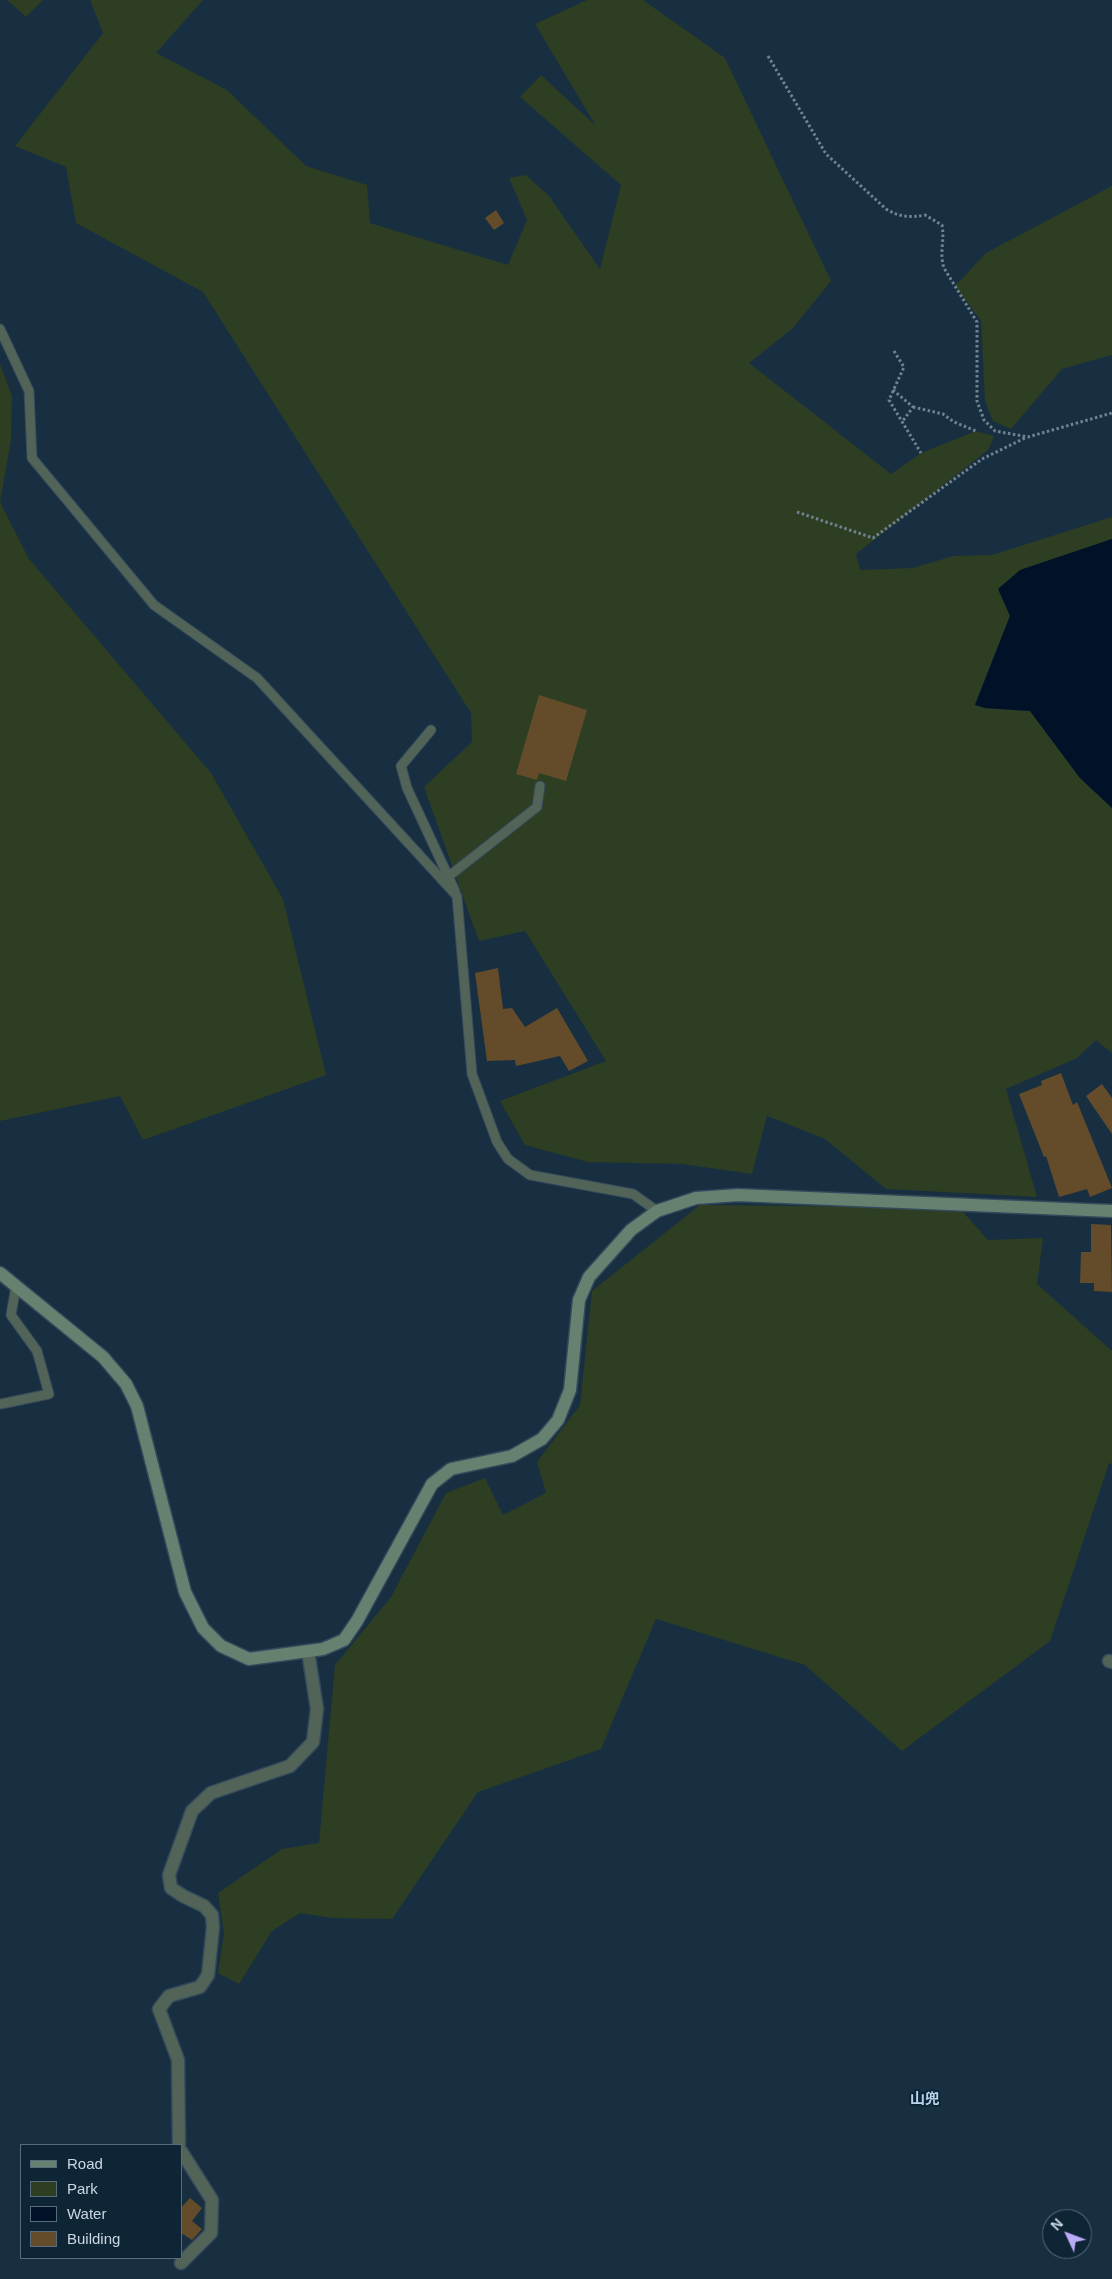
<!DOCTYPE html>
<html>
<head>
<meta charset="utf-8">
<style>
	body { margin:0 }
	#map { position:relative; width:1112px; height:2279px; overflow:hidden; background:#182f41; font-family:Helvetica,sans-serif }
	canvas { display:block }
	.legend { position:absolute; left:20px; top:2144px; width:162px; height:115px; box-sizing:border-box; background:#0e2536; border:1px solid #596c7b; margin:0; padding:6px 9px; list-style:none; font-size:15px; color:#cad7e3 }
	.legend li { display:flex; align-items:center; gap:10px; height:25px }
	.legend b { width:25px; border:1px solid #596c7b }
	.north { position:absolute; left:1042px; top:2209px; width:50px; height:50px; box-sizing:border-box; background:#0e2536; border:1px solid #596c7b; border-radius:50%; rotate:313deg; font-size:14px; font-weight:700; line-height:20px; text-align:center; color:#cad7e3 }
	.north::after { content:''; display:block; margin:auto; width:18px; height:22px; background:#bbaaf6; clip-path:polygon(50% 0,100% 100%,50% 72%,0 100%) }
</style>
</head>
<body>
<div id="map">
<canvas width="1112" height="2279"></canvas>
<ul class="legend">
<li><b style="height:6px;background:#678171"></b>Road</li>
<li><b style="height:14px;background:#2d3e23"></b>Park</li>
<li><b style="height:14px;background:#001128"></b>Water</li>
<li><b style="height:14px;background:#644c2b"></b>Building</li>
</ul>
<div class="north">N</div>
</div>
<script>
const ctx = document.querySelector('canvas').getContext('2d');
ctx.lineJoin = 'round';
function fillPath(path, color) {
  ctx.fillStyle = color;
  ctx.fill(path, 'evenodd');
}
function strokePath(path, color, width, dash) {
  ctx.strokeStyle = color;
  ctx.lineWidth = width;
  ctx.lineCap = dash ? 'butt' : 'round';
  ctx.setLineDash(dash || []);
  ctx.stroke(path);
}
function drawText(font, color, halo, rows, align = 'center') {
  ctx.font = font + ' Helvetica,"Noto Sans SC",sans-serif';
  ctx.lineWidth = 4;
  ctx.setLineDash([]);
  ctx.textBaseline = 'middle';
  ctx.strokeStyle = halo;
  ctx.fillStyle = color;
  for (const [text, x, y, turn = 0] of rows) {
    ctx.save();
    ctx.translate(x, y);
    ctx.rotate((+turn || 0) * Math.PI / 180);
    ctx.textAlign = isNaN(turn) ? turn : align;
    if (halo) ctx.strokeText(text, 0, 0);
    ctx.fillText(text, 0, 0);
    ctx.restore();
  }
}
fillPath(new Path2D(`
	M7,0H43L26,17Z
	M90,0H203L156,53L227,90L306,166L367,185L370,223L508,265L527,220L509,178L526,175L549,196L600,269L621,185L520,97L541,75L596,126L535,24L587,0H643L725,58L831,281L793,328L749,363L891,474L921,453L976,431L994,436L988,450L856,554L860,570L913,568L953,556L992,555L1112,517V539L1021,570L1010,616L975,704L985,708L1030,711L1080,778L1112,808V1053L1096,1040L1077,1058L1006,1089L1037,1197L886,1189L825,1139L767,1116L752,1174L682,1164L588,1162L525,1145L500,1101L606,1061L525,931L479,941L424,787L472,742L471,713L203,292L76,223L66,167L15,146L103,33Z
	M1112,186V355L1062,369L1011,429L993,421L985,401L981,321L955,286L986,253Z
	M0,364L12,396L11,440L0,502Z
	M0,502L29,559L211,773L283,899L326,1075L143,1140L120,1096L0,1121Z
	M700,1205L899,1207L963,1212L988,1240L1043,1238L1037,1284L1112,1351V1464L1109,1463L1050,1641L902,1751L805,1665L656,1619L601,1749L478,1792L392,1919L332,1918L300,1913L272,1931L239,1984L218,1973L224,1934L218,1893L282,1849L319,1843L335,1665L391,1597L446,1493L485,1478L503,1515L546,1493L537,1462L580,1405L592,1291Z`), '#2d3e23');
fillPath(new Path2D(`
	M1112,539V808L1080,778L1030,711L985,708L975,705L1010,616L998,589L1020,570Z`), '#001128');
fillPath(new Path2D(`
	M496,210L504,223L494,230L485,218Z
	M539,695L587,710L566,781L539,773L537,780L516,774Z
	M498,968L503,1009L512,1008L525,1027L557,1008L588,1061L569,1071L560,1056L516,1066L515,1060L487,1061L475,973Z
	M1061,1073L1073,1105L1077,1102L1112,1188L1090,1197L1087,1189L1059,1197L1046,1156L1044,1157L1019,1094L1042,1085L1041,1081Z
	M1102,1084L1112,1098V1134L1086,1096Z
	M1091,1224L1111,1225L1112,1292L1094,1291V1283H1080L1081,1252H1091Z
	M190,2198L202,2208L192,2221L202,2229L192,2240L181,2233V2208Z`), '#644c2b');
const lane = new Path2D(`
	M0,329L29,391L32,458L154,605L257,678L457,896L472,1074L497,1142L508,1159L530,1175L633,1194L657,1211
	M431,730L401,766L407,788L455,891
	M449,876L537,807L540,786
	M1,1404L49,1394L37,1351L11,1315L16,1286`);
const street = new Path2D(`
	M1109,1661L1112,1662
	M179,2145L178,2060L159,2009L169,1996L200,1987L208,1975L213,1927L212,1915L204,1906L183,1896L171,1888L169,1875L192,1811L211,1793L290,1766L313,1742L317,1709L308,1651
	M181,2263L211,2233L212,2200L181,2151`);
const secondary = new Path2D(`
	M0,1273L103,1357L126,1384L137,1406L185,1592L203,1628L221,1646L249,1659L323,1649L344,1640L357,1621L432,1484L451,1469L512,1456L542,1439L558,1420L570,1390L579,1300L589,1277L631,1230L657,1211L696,1198L738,1195L1112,1211`);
strokePath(lane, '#344a5b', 11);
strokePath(street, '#344a5b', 15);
strokePath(secondary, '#344a5b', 15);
strokePath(new Path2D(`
	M768,56L826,154L886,209C899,217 910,218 925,215L942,225C945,240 939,253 944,268L977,322V401L984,420L995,431L1028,437L1112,413
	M894,351L904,367L889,400L921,453
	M893,390L913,407L902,422
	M913,407L943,414L954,422L976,431
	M797,512L873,538L982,459L1027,437`), '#718392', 3, [2.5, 2.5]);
strokePath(lane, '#526358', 9);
strokePath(street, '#526358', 12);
strokePath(secondary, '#678171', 12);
drawText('bold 15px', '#b8d3eb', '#0e2536', [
	["山兜",925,2100]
]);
</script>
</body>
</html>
